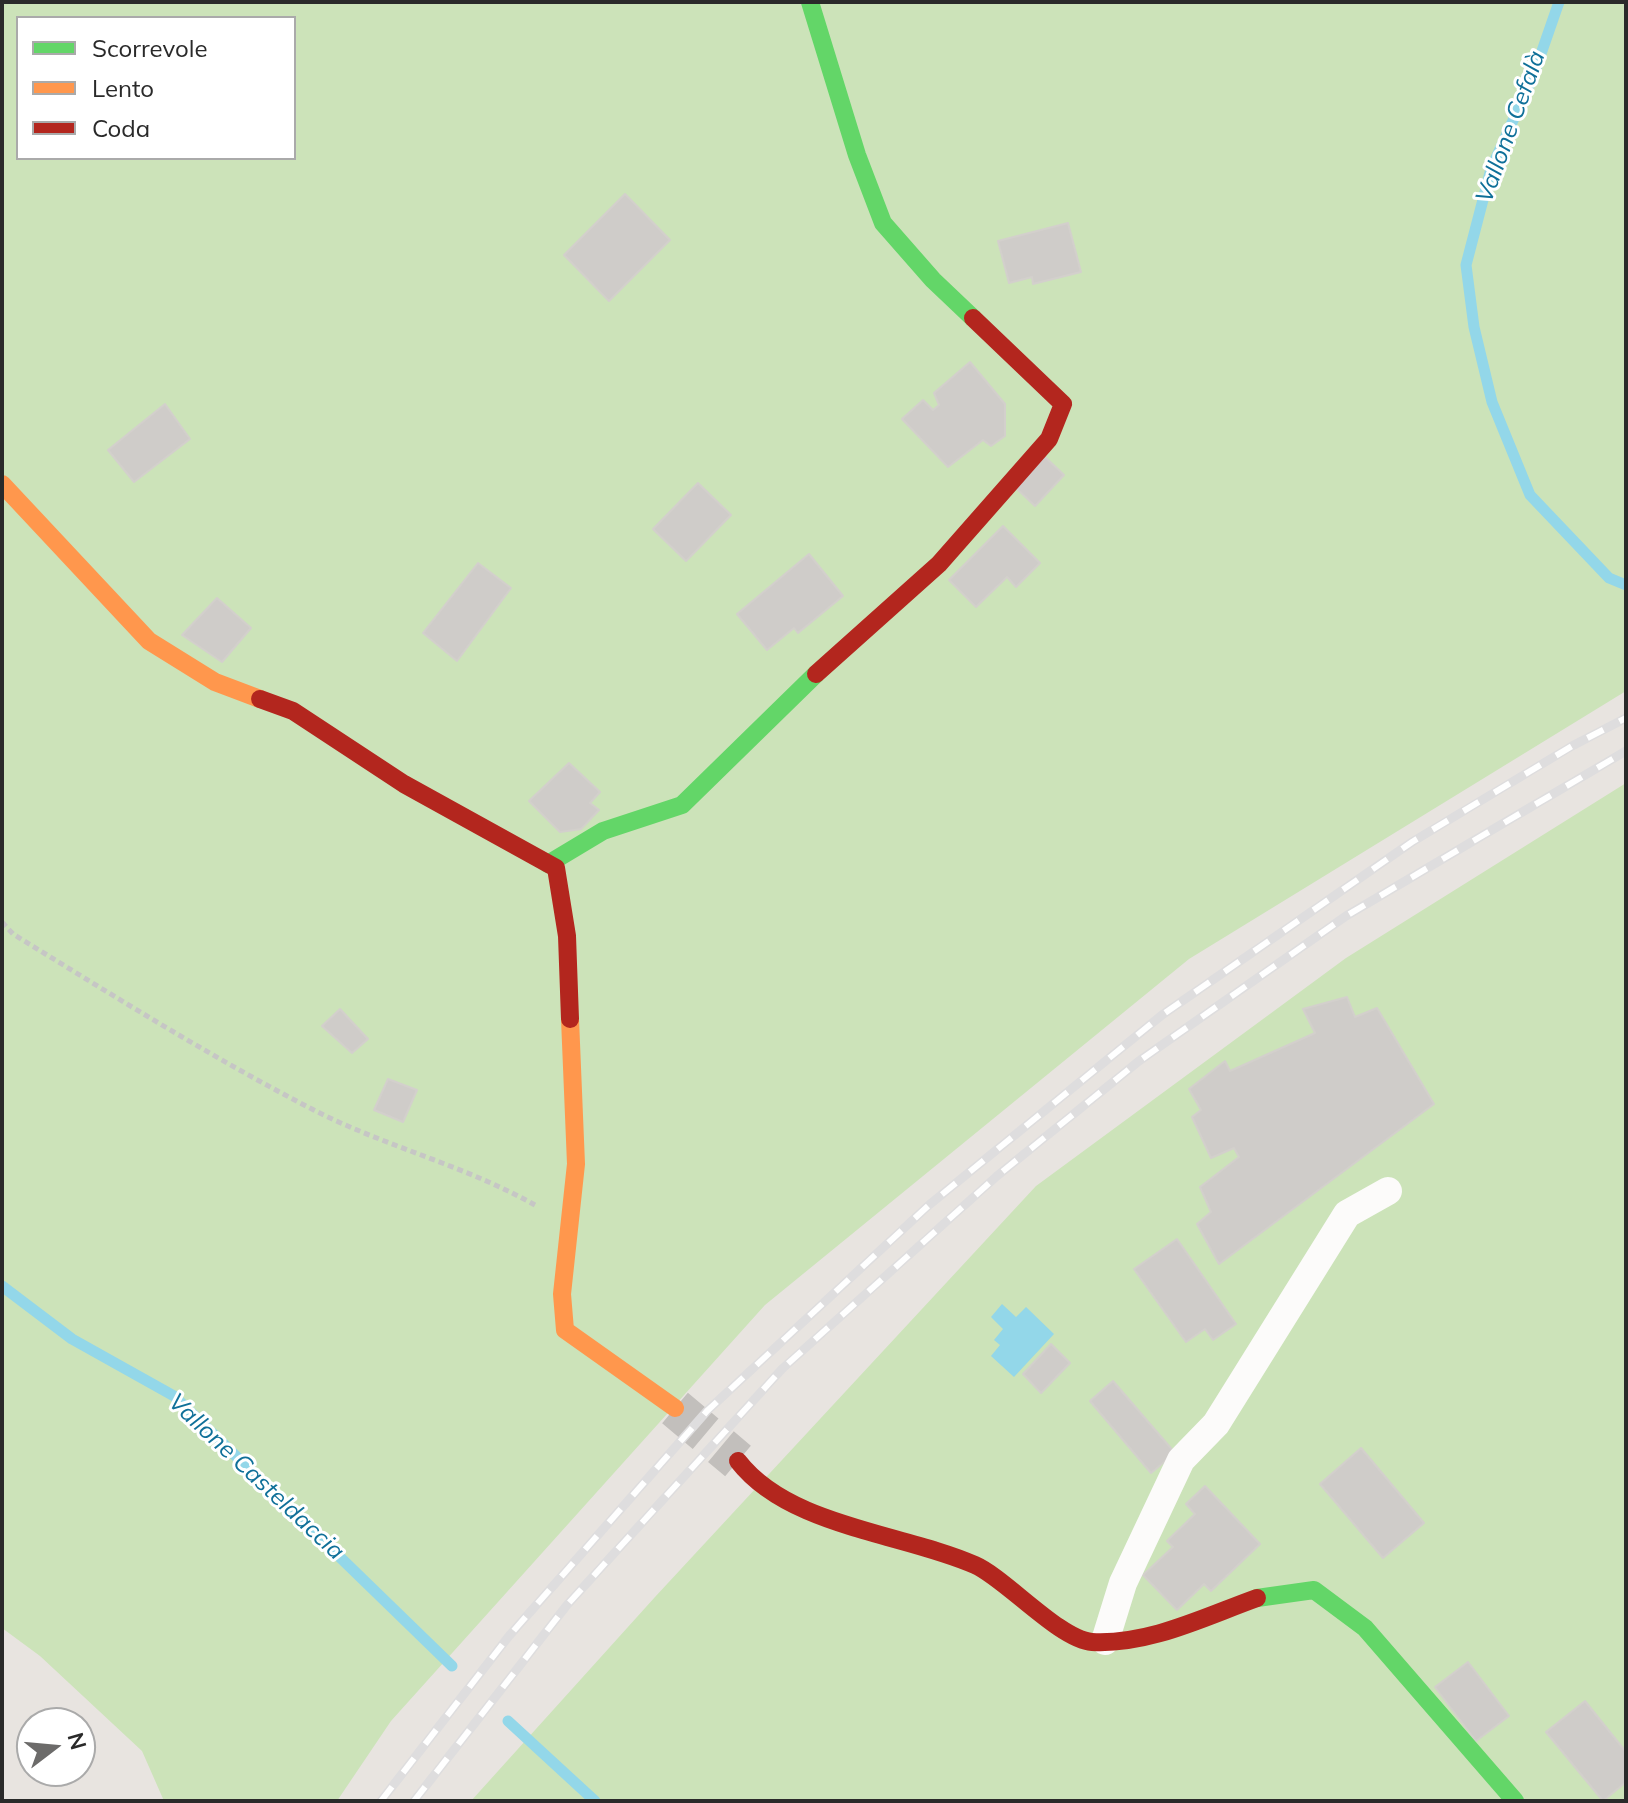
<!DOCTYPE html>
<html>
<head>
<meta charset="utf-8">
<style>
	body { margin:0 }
	#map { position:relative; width:1628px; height:1803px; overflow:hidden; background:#e8e4e0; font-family:Mulish,sans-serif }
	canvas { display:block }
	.frame { position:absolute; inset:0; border:4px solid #2a2a2a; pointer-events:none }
	.legend { position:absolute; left:16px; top:16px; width:280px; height:144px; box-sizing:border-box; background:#fff; border:2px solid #aaa; margin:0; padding:10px 14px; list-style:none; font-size:24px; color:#2a2a2a }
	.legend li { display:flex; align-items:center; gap:16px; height:40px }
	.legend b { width:40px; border:2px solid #aaa }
	.north { position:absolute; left:16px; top:1707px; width:80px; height:80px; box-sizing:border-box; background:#fff; border:2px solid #aaa; border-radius:50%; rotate:74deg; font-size:22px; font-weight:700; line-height:32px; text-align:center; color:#2a2a2a }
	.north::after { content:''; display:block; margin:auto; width:28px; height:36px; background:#6c6b6a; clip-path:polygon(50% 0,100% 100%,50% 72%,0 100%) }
</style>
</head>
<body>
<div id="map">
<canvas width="1628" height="1803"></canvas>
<div class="frame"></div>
<ul class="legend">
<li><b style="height:10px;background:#63d668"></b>Scorrevole</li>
<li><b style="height:10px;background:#ff974d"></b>Lento</li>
<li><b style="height:10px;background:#b3261e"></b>Coda</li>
</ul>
<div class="north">N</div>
</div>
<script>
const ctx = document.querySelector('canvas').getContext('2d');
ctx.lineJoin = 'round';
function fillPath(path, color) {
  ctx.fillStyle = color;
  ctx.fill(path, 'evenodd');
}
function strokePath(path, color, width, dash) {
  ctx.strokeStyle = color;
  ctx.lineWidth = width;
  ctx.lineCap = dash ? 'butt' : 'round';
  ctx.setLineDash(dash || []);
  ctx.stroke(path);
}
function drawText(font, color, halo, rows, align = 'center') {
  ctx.font = font + ' Mulish,sans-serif';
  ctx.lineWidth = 6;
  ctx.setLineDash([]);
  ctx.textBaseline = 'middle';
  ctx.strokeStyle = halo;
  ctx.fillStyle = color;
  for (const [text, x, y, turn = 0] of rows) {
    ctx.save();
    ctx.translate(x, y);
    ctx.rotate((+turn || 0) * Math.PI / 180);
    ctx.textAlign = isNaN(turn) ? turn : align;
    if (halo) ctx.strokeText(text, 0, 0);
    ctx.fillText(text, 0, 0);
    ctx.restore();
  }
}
fillPath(new Path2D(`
	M2,2H1626V691L1189,959L765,1305L391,1721L337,1801H164L142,1751L40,1656L2,1628ZM18,18H294V158H18Z
	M1626,783V1801H471L655,1597L1036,1186L1346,958Z`), '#cce3b9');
fillPath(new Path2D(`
	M1002,1304L1016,1317L1026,1307L1054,1334L1014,1377L991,1356L1000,1345L994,1340L1003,1329L991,1317Z`), '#93d7e9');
strokePath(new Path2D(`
	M1559,2L1534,74L1491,169L1466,265L1474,327L1492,402L1530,495L1609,578L1626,585
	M2,1286L72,1339L174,1396L452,1666
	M508,1721L595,1801`), '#93d7e9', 11);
const building = new Path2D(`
	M625,194L670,240L609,301L564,255Z
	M1068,223L1081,272L1033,284L1032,277L1009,283L998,241Z
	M970,362L1005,404V436L991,446L983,440L948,467L902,419L923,400L933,410L939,405L934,393Z
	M165,404L190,439L134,482L108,450Z
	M1043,455L1064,475L1035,506L1014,486Z
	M698,483L731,515L686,561L653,529Z
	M1003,526L1040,563L1016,587L1007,577L976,607L949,580Z
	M809,554L843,596L798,633L794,628L767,650L737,614Z
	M478,563L511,588L457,661L423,633Z
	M217,598L251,628L222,662L182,635Z
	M569,763L600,792L590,803L599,810L581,829L560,832L529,801Z
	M1347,997L1355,1017L1377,1008L1434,1104L1219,1264L1197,1224L1211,1212L1200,1187L1239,1157L1234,1148L1211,1158L1192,1117L1201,1110L1189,1089L1225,1061L1230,1071L1315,1033L1303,1009Z
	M340,1009L368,1039L352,1053L322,1026Z
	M388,1079L417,1090L403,1122L374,1110Z
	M1177,1239L1236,1324L1213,1340L1205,1329L1186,1342L1134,1269Z
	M1051,1344L1070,1363L1041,1393L1023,1374Z
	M1113,1381L1175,1453L1151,1473L1090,1401Z
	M1361,1448L1424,1523L1383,1558L1320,1484Z
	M1205,1486L1260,1544L1211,1591L1204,1584L1177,1610L1143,1575L1173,1547L1167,1541L1195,1514L1186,1504Z
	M1468,1662L1509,1716L1476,1741L1435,1687Z
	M1585,1701L1626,1752V1782L1603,1801L1546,1732Z`);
fillPath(building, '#cfccc9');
strokePath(building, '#d3d0cc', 2);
strokePath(new Path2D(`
	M675,1408L738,1461`), '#c2bfbc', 40, [40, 20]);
strokePath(new Path2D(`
	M2,922L13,934C109,993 206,1054 306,1106C379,1145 462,1164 535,1205`), '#c6c6c5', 5, [6, 4]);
strokePath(new Path2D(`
	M1105,1641L1123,1583L1181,1460L1216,1424L1347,1214L1388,1191`), '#fcfbfa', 28);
strokePath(new Path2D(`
	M810,2L857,155L883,223L933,280L973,318
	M548,864L603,831L682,805L816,674
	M1257,1598L1314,1590L1365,1628L1515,1801`), '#63d668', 18);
strokePath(new Path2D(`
	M2,484L149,641L215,682L260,699
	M570,1019L576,1164L562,1294L565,1330L675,1408`), '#ff974d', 18);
strokePath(new Path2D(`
	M816,674L939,564L1049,439L1063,404L973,318
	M260,699L293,711L404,784L556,868L567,936L570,1019
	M738,1461C789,1527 903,1533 975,1565C1005,1578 1060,1640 1092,1642C1149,1645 1204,1617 1257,1598`), '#b3261e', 18);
const rail = new Path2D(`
	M381,1801L509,1636L707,1411L929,1205L1162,1015L1412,842L1572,746L1626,718
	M414,1801L567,1605L782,1369L997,1176L1139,1061L1346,916L1626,751`);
strokePath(rail, '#deddde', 9);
strokePath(rail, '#fff', 6, [18]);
drawText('italic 24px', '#0f7099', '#fff', [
	["Vallone Cefalà",1511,127,-70],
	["Vallone Casteldaccia",256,1477,43]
]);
</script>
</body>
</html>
